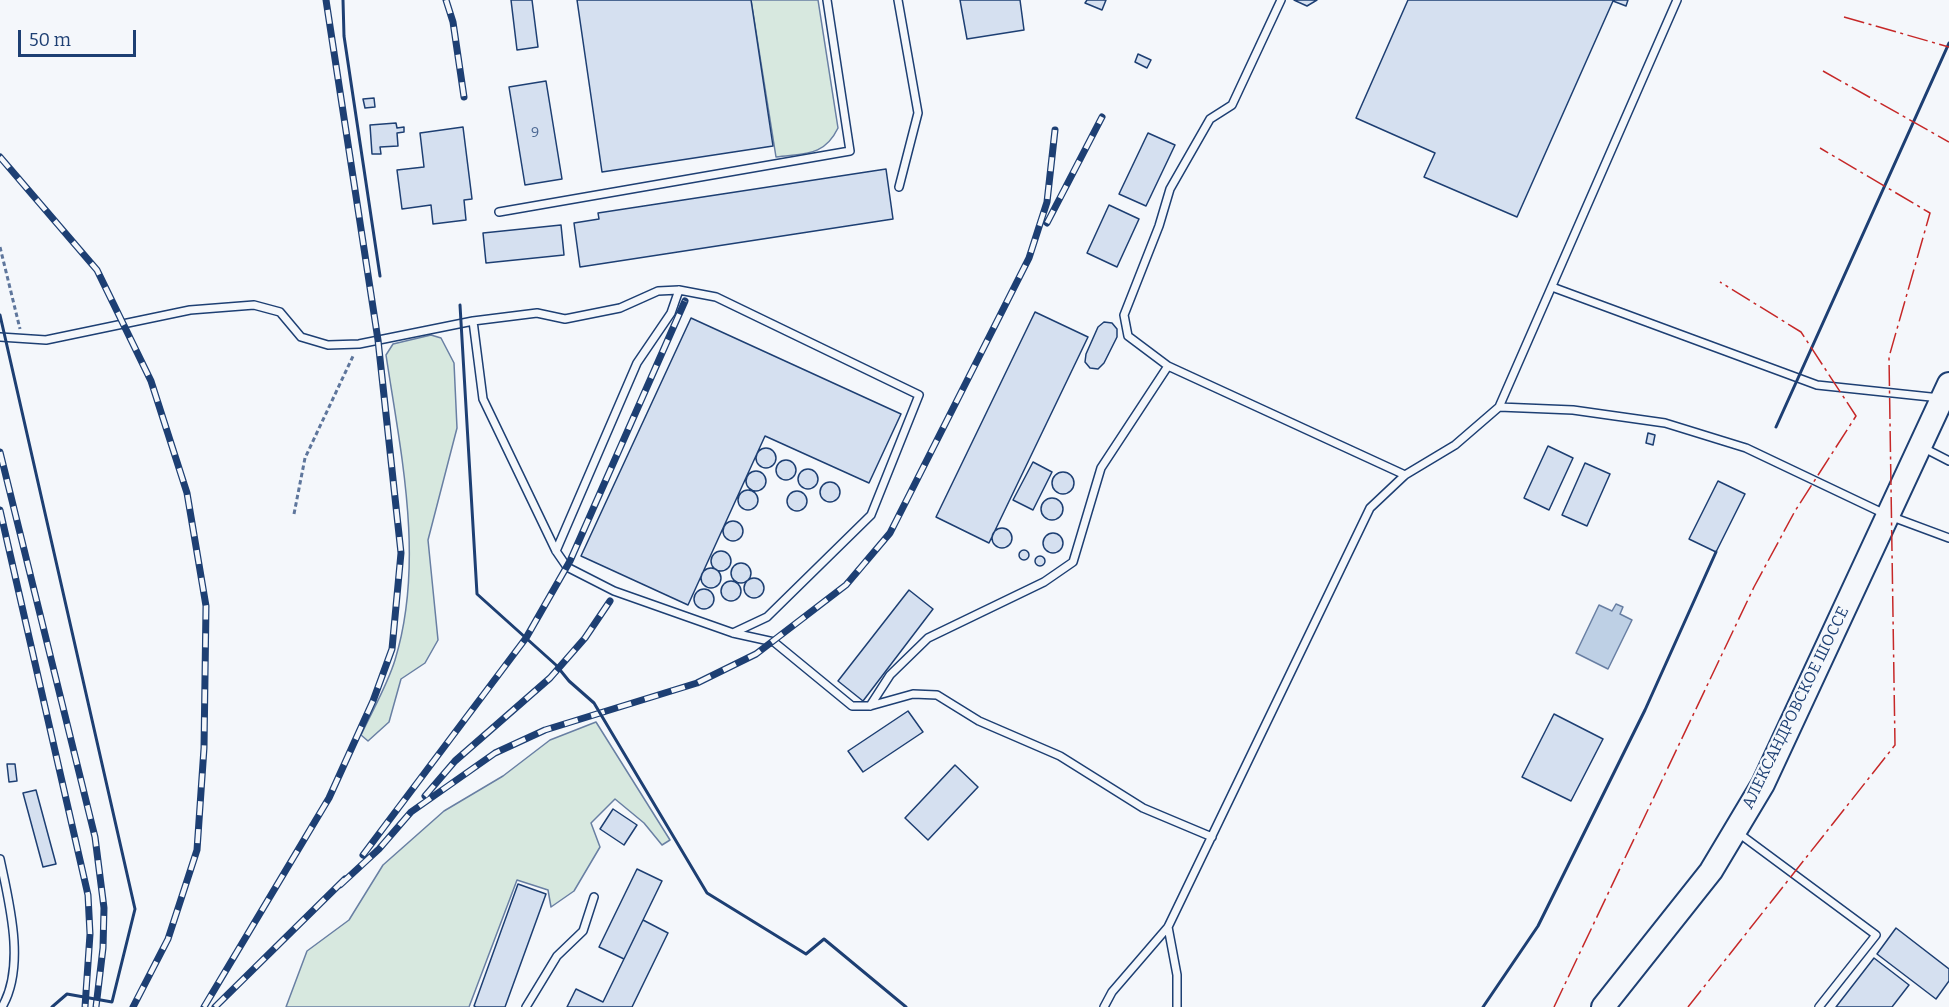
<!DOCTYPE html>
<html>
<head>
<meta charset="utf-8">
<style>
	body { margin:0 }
	#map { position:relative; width:1949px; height:1007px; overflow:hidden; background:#f4f7fb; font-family:Bitter,serif }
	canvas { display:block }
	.scale { position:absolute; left:18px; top:30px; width:118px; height:27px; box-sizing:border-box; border:3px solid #1d3f73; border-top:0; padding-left:8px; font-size:18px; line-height:21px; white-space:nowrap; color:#1d3f73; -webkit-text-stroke:4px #f4f7fb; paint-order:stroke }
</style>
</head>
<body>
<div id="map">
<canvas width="1949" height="1007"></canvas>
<div class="scale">50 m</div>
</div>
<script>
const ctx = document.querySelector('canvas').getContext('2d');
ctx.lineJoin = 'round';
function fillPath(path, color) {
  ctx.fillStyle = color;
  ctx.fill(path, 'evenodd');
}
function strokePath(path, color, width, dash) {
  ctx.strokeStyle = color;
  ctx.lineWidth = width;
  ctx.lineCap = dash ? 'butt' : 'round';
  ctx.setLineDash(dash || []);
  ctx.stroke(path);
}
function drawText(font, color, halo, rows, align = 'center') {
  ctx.font = font + ' Bitter,serif';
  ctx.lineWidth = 4.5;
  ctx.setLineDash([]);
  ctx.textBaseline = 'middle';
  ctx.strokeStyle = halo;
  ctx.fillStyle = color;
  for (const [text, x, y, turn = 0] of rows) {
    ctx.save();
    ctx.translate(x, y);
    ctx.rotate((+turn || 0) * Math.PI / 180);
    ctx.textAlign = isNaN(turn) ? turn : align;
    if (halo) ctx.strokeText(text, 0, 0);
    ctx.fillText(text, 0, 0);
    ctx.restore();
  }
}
const green = new Path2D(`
	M751,0H818L838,128C824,157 804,153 776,157Z
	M431,335L441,338L454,363L457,428L428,540L438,640L425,663L401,679L389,722L368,741L361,735C372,711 387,686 395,660C425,562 401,454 386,355L393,344Z
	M596,722L670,840L662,845L644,823L615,799L591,823L600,847L574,891L551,907L548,890L517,880L469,1007H286L307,951L349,920L383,865L444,811L503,776L550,740Z`);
fillPath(green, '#d7e8df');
strokePath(green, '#687fa3', 1.5);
const water = new Path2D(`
	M1616,604L1623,607L1620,614L1632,620L1608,669L1576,653L1599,605L1612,611Z`);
fillPath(water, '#bed0e5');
strokePath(water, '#687fa3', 1.5);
const building = new Path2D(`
	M511,0H532L538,47L517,50Z
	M577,0H751L773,146L602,172Z
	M960,0H1020L1024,30L967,39Z
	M1087,0H1106L1102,10L1085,3Z
	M1294,0H1317L1307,6Z
	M1408,0H1628L1626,6L1613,1L1517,217L1424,177L1435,153L1356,118Z
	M1138,54L1151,60L1147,68L1135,62Z
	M546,81L562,179L525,185L509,87Z
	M374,98L375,107L365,108L363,99Z
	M396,123L397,128L404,127V132L397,133L398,146L380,147L381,154H372L370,125Z
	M463,127L472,199L464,200L466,220L433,224L431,205L402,209L397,170L424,167L420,133Z
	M1148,133L1175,145L1146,206L1119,194Z
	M886,169L893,219L580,267L574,223L599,219L598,213Z
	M1109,205L1139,219L1117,267L1087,253Z
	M561,225L564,255L486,263L483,233Z
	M1035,312L1088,337L989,543L936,517Z
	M691,318L901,414L869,483L765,436L688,605L581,556Z
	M1104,322L1112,323L1117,329V337L1104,363L1098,369L1090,368L1085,362L1086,354L1098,327Z
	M1648,433L1655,435L1653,445L1646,443Z
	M1548,446L1573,458L1549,510L1524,498Z
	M756 458a10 10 0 1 1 20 0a10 10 0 1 1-20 0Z
	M776 470a10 10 0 1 1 20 0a10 10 0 1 1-20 0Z
	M1033,462L1052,472L1033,510L1013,500Z
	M1585,463L1610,474L1587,526L1562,515Z
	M798 479a10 10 0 1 1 20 0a10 10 0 1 1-20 0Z
	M746 481a10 10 0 1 1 20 0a10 10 0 1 1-20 0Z
	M1052 483a11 11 0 1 1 22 0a11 11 0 1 1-22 0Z
	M1718,481L1745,494L1716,552L1689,539Z
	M820 492a10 10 0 1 1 20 0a10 10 0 1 1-20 0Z
	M738 500a10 10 0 1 1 20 0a10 10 0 1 1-20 0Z
	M787 501a10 10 0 1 1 20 0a10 10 0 1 1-20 0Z
	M1041 509a11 11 0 1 1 22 0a11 11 0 1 1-22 0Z
	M723 531a10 10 0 1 1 20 0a10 10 0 1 1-20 0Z
	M992 538a10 10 0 1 1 20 0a10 10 0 1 1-20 0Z
	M1043 543a10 10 0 1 1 20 0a10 10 0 1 1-20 0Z
	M1019 555a5 5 0 1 1 10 0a5 5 0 1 1-10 0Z
	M711 561a10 10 0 1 1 20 0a10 10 0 1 1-20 0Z
	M1035 561a5 5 0 1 1 10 0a5 5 0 1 1-10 0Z
	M731 573a10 10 0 1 1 20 0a10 10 0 1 1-20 0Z
	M701 578a10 10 0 1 1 20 0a10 10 0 1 1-20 0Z
	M744 588a10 10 0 1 1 20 0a10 10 0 1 1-20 0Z
	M721 591a10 10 0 1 1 20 0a10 10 0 1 1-20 0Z
	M694 599a10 10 0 1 1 20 0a10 10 0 1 1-20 0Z
	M909,590L933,609L863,701L838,681Z
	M908,711L923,732L863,772L848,751Z
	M1554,714L1603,739L1571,801L1522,777Z
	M7,764H15L17,781L9,782Z
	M955,765L978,787L928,840L905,818Z
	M36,790L56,864L43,867L23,793Z
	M613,809L637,825L624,845L600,829Z
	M637,869L662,881L624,959L599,947Z
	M518,884L546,894L505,1007H476L474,1006Z
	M643,920L668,933L632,1007H567L576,989L603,1002Z
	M1896,928L1949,969V981L1936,999L1877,954Z
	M1874,958L1909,985L1892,1007H1836Z`);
fillPath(building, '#d5e0f0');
strokePath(building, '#1d3f73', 1.5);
const lane = new Path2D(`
	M898,0L918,113L899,187
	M499,212L850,151L827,0
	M1552,287L1817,385L1940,398
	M473,321L483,399L556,551L567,567L614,591L733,633L774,642L852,706H870L913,694L937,695L979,721L1060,756L1143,808L1212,837
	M0,337L46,340L190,310L254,305L280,312L301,337L328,345L359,344L473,321L537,313L565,319L620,308L658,291L679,290L716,297L919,395L871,515L767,617L733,633
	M1168,366L1128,336L1124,315L1159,226L1170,189L1210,119L1232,105L1281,0
	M1499,407L1573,410L1665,423L1746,448L1887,515L1949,538
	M1922,447L1949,461
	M556,551L637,363L671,313L679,290
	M870,706L890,675L928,638L1044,582L1073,562L1101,468L1168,366L1405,475
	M1737,832L1876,935L1819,1007
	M0,859C9,902 26,966 2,1007
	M1168,927L1177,975V1007
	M526,1007L557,956L583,931L594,897
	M1104,1007L1112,992L1168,927L1370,508L1405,475L1455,445L1499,407L1677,0`);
const primary = new Path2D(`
	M1603,1007L1711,871L1763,784L1949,384`);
strokePath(lane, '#1d3f73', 10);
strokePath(primary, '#1d3f73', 26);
strokePath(new Path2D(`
	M0,247L20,329
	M294,514L305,458L354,354`), '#5e769c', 3, [4.5, 3]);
strokePath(lane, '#f4f7fb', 7);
strokePath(primary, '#f4f7fb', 22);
const rail = new Path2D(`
	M446,0L453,22L464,97
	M0,157L97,270L151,381L187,493L206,606L204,748L197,850L168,939L133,1007
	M1047,223L1102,117
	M0,452L95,837L104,908L103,948L96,1007
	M0,510L88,895L90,934L85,1007
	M425,796L455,761L550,678L585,638L610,601
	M363,855L526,638L570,561L685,301
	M340,885L379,849L411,812L495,753L545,730L697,683L756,654L846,585L890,533L1029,258L1047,202L1055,130
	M204,1007L329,798L373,701L392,649L401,553L378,340L326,0
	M215,1007L345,879`);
strokePath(rail, '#1d3f73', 7);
strokePath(rail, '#f4f7fb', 4.5, [14]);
strokePath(new Path2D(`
	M343,0L344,36L380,276
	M460,305L477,594L556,665L569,681L594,703L707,893L806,954L824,939L906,1007
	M0,315L135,909L112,1002L67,994L52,1007
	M1776,427L1949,43
	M1483,1007L1538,926L1645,710L1716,552`), '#1d3f73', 3);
strokePath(new Path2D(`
	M1844,17L1949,47
	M1823,71L1949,142
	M1554,1007L1754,587L1795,511L1856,416L1801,332L1720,282
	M1688,1007L1895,745L1889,357L1930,213L1820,148`), '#c62828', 1.5, [21, 4.5, 3, 4.5]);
drawText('14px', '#4b6792', null, [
	["9",535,133]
]);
drawText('16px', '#1d3f73', '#f4f7fb', [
	["АЛЕКСАНДРОВСКОЕ ШОССЕ",1796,708,-64]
]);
</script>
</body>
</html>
